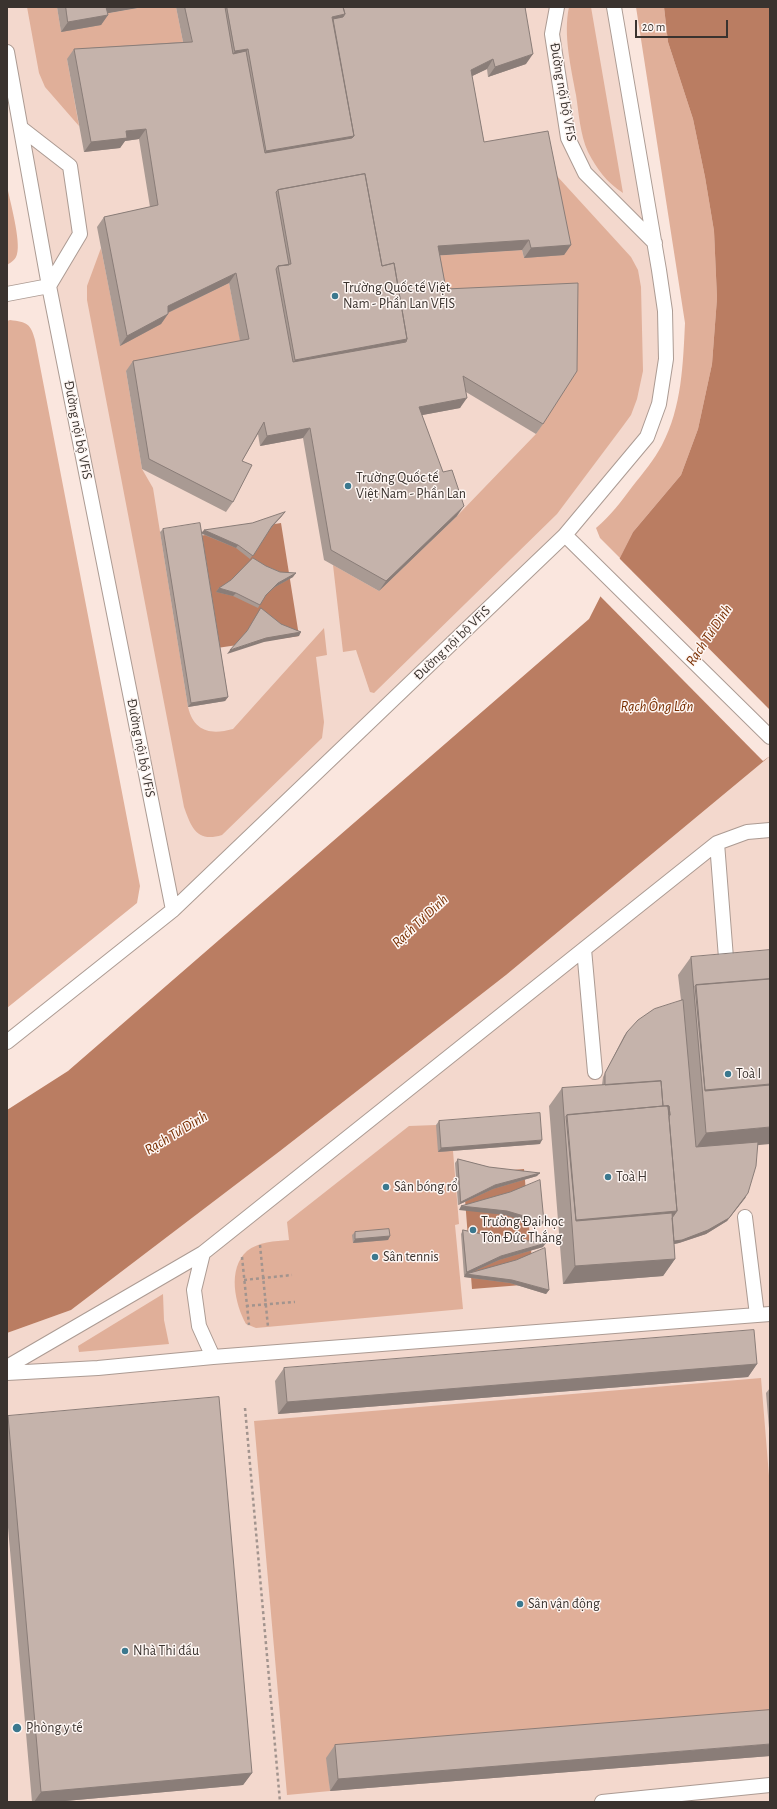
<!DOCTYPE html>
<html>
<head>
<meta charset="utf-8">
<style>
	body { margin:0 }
	#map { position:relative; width:777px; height:1809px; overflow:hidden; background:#fae6de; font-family:"Alegreya Sans",sans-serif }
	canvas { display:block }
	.frame { position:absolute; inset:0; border:8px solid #3a332f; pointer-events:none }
	.scale { position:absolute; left:635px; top:20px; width:93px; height:18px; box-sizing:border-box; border:2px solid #3a332f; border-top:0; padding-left:5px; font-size:12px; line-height:14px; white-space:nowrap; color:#3a332f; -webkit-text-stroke:3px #fef6f3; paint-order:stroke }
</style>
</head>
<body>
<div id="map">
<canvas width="777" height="1809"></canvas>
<div class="frame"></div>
<div class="scale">20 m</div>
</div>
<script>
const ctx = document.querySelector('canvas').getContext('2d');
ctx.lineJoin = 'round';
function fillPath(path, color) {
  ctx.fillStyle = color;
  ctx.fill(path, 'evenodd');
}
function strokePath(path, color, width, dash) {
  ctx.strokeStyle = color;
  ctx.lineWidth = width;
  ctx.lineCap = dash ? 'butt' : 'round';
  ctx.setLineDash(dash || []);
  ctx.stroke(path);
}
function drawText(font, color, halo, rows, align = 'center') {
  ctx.font = font + ' "Alegreya Sans",sans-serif';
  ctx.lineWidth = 3;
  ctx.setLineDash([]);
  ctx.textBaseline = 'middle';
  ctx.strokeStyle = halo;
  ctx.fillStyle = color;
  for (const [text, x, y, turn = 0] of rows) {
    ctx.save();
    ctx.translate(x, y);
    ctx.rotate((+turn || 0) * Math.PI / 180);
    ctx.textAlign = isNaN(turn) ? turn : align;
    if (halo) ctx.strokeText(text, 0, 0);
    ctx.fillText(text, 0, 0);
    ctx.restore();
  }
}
fillPath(new Path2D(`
	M7,7H614L666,359L647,437L565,535L173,910L7,52Z
	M770,756V1802H7V1333L71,1310L280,1151L506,975Z`), '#f3d8cd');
fillPath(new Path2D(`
	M27,7H57L61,32L98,15L143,7H176L185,52L67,59L79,126L45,87L39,73Z
	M569,7H591L623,193C606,182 597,169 588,152C580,134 579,114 576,95C571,67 563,35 569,7Z
	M636,7H664L668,42L693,119L705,177L714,231L717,298L712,364L698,429L681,475L633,532L620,558L600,538L596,528C610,516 621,502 632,487C643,473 654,460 662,445C682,407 683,364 685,323Z
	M546,164L631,257L638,270L641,287L643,371L637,399L631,415L623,426L557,514L374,693L370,692L356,650L343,652L333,565L379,591L457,516L536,434L570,381L439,299L431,256L522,250L524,258Z
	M7,186C10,201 21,241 17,254C16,259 12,262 7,265Z
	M101,248L120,345L161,316L229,283L242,349L126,371L142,469L153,488L188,707C194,732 211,735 233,729L324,628L327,655L316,657L324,722L322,738L222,835C197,843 191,827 184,807L87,300V286Z
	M10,320C27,322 31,324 35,340L140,886L137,903L7,1008V321Z
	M436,1125L453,1151L459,1224L455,1225L463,1309L256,1328L246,1324C235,1304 227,1269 247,1251C258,1242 275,1241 289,1240L287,1222L409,1126Z
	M163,1294L164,1320L169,1344L79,1352L78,1346Z
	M761,1378L770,1488V1720L327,1758L330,1791L287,1795L254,1421Z`), '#e0af99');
fillPath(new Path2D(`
	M664,7H770V756L506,975L280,1151L71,1310L7,1333V1110L68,1071L589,619L633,532L681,475L698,429L712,364L717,298L714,231L705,177L693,119L668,42Z
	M281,523L299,636L217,648L199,536Z
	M524,1169L534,1284L472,1289L463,1174Z`), '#ba7d62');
fillPath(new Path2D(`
	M618,557L770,710V756L763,761L599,595Z`), '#fae6de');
const service = new Path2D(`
	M557,7L552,34L568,138L585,173L655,243
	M614,7L659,270L665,311L666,359L659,404L647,437L565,535L770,737
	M7,52L49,286L173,910
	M7,294L49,286L80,234L70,166L21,128
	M717,843L726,958
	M584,949L595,1072
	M7,1042L173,910L565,535
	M745,1217L757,1315
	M203,1253L194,1290L199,1326L213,1357
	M7,1367L203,1253L717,843L747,832L770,830
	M7,1373L98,1368L213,1357L770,1314
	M602,1802L770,1785`);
strokePath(service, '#ac9b93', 16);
strokePath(new Path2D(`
	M260,1245L268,1327
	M242,1257L249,1325
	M244,1280L292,1275
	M246,1306L295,1302
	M245,1408L280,1802`), '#a2948e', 2.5, [3, 3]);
strokePath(service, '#fff', 14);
fillPath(new Path2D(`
	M57,7H143L107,13L108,15L101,25L61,32Z
	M176,7H525L526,64L488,77L487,69L472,76L484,142L571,245L564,255L524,258L522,250L440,255L446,289L543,424L536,434L466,392L460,408L422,415L457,516L379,591L324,560L303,438L260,446L258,434L242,461L233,502L226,512L142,469L126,371L133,361L240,341L229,283L168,313V314L161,324L120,346L97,227L104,217L150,207L139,139L125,141L120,148L84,152L67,59L74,49L183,42Z
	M282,516L270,529L250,559L236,548L202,534L228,697L225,701L188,707L160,532L163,529L201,533L252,523Z
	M266,566L293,577L275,587L264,597L258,608L233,596L216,592L219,588Z
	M691,957L758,1145L746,1197L727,1221L706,1234L679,1243L674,1244L675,1259L663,1276L563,1284L549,1106L562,1088L602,1085L603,1077L624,1036L627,1032L681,1000L678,975Z
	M439,1121L540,1144L438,1152L436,1125Z
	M458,1159L489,1167L537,1176L493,1189L458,1205L455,1163Z
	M463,1230L495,1237L543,1247L499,1260L472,1272L549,1290L546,1294L510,1283L464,1277L465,1275L464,1276L461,1234Z
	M355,1232L390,1236L388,1240L353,1243L352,1235Z
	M757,1364L748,1377L278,1414L275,1381L284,1368Z
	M770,1388V1440L766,1393Z
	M8,1416L252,1773L243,1785L54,1802H32L7,1516V1417Z
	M335,1745L770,1756L330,1791L326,1758Z`), '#a99a93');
fillPath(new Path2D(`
	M104,7H143L98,15Z
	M345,14L336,27L332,17Z
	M108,15L101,25L61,32L68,22Z
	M248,49L240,61L226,64L235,51Z
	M533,54L526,64L488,77L495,67Z
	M493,59L487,69L464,80L471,70Z
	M146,129L139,139L125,141L120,148L84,152L91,142L126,131Z
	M354,136L345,148L258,163L266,151Z
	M529,240L522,250L431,256L438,246Z
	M571,245L564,255L524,258L531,248Z
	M236,273L229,283L161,316L168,306Z
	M168,314L161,324L120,346L127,336Z
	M407,339L399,352L286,372L295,360Z
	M467,398L460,408L412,417L419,407Z
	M310,428L303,438L260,446L267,436Z
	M464,506L457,516L379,591L386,581Z
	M285,512L282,516L270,529L272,526Z
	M204,530L238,545L236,548L201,533Z
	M296,573L293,577L275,587L263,598L278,583Z
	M219,588L236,593L233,596L216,592Z
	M301,632L299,636L264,642L227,654L230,650L266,638Z
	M228,697L225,701L188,707L191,703Z
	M770,1084V1102L703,1093L705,1090Z
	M770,1127V1144L694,1151L706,1133Z
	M542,1140L540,1144L438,1152L441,1148Z
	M540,1173L537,1176L493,1189L458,1205L461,1202L495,1185Z
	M746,1197L727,1221L706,1234L679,1243L660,1247L663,1243Z
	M461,1206L507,1211L544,1222L541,1226L505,1215L459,1210Z
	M677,1211L664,1230L572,1226L576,1220Z
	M390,1236L388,1240L353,1243L355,1239Z
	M546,1243L543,1247L499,1260L468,1274L512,1280L549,1290L546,1294L510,1283L464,1277L465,1275L464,1276L467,1272L501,1256Z
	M675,1259L663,1276L563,1284L575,1266Z
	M757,1364L748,1377L278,1414L287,1402Z
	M770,1744V1756L330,1791L338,1779Z
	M252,1773L243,1785L54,1802H34L41,1792Z`), '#8a7d78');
const building = new Path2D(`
	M66,7H106L108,15L68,22Z
	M185,7H225L233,54L246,51L265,153L352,138L354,136L333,19L343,17L345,14L343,7H525L533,54L495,67L493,59L471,70L484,142L548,131L571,245L531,248L529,240L438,246L446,289L578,283L577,371L543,424L463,376L467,398L419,407L443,472L452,470L464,506L386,581L331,550L310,428L267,436L264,422L242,461L252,465L233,502L149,459L133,361L249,339L236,273L168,306V314L127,336L104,217L158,205L146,129L126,131L127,138L91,142L74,49L192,42ZM365,174L382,266L394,263L407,339L406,342L293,362L276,269L278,266L289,265L276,192L278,190Z
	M227,7H343L345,14L332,17L354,136L266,151L248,49L235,51Z
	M365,174L382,266L394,263L407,339L295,360L278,266L291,264L278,190Z
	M285,512L272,526L253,556L238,545L204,530L252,523Z
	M200,523L228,697L191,703L163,529Z
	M253,558L266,566L280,572L296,573L278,583L266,595L260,605L236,593L219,588L231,580Z
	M261,608L281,624L301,632L266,638L230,650L247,631Z
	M770,950V979L696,985L695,986L705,1091L770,1085V1127L706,1133L691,957Z
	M770,979V1084L705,1090L696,985Z
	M683,1000L696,1147L758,1142L756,1166L748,1193L729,1218L708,1230L682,1240L674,1241L672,1218L677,1211L669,1117L670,1115L669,1106H663L661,1081L605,1085V1073L627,1032L638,1020L654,1009Z
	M661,1081L663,1106L567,1115L566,1116L576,1221L672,1213L675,1259L575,1266L562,1088Z
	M667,1106H669L670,1115H669L668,1106Z
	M668,1106L677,1211L576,1220L567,1115Z
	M540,1113L542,1140L441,1148L439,1121Z
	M458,1159L489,1167L540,1173L495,1185L461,1202Z
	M540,1180L544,1222L507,1211L461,1206L510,1192Z
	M389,1229L390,1236L355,1239V1232Z
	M463,1230L495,1237L546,1243L501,1256L467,1272Z
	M545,1248L549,1290L512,1280L466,1274L516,1260Z
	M754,1330L757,1364L287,1402L284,1368Z
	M219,1397L252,1773L41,1792L8,1416Z
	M770,1710V1744L338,1779L335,1745Z`);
fillPath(building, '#c5b3ab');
strokePath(building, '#8a7d78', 1);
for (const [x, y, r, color] of [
	[335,296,4,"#3b788e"],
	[348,486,4,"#3b788e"],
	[728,1074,4,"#3b788e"],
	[608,1177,4,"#3b788e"],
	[386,1187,4,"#3b788e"],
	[473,1230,4,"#3b788e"],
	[375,1257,4,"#3b788e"],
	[520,1604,4,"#3b788e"],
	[125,1651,4,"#3b788e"],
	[17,1728,5,"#3b788e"]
]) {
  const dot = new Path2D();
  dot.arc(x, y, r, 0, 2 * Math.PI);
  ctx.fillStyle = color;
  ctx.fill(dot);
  strokePath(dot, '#fef6f3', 1.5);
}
drawText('14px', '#3a332f', '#fef6f3', [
	["Đường nội bộ VFiS",563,92,80],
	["Đường nội bộ VFiS",78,430,79],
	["Đường nội bộ VFiS",452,643,-44],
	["Đường nội bộ VFiS",141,748,79]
]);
drawText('14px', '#3a332f', '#fef6f3', [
	["Trường Quốc tế Việt",343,288],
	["Nam - Phần Lan VFIS",343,304],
	["Trường Quốc tế",356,478],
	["Việt Nam - Phần Lan",356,494],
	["Toà I",736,1074],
	["Toà H",616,1177],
	["Sân bóng rổ",394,1187],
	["Trường Đại học",481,1222],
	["Tôn Đức Thắng",481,1238],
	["Sân tennis",383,1257],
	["Sân vận động",528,1604],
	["Nhà Thi đấu",133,1651],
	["Phòng y tế",26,1728]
], 'left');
drawText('italic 15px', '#782e01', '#fef6f3', [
	["Rạch Tư Dinh",709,635,-56],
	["Rạch Ông Lớn",657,706],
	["Rạch Tư Dinh",420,921,-43],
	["Rạch Tư Dinh",176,1133,-31]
]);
</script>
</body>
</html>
